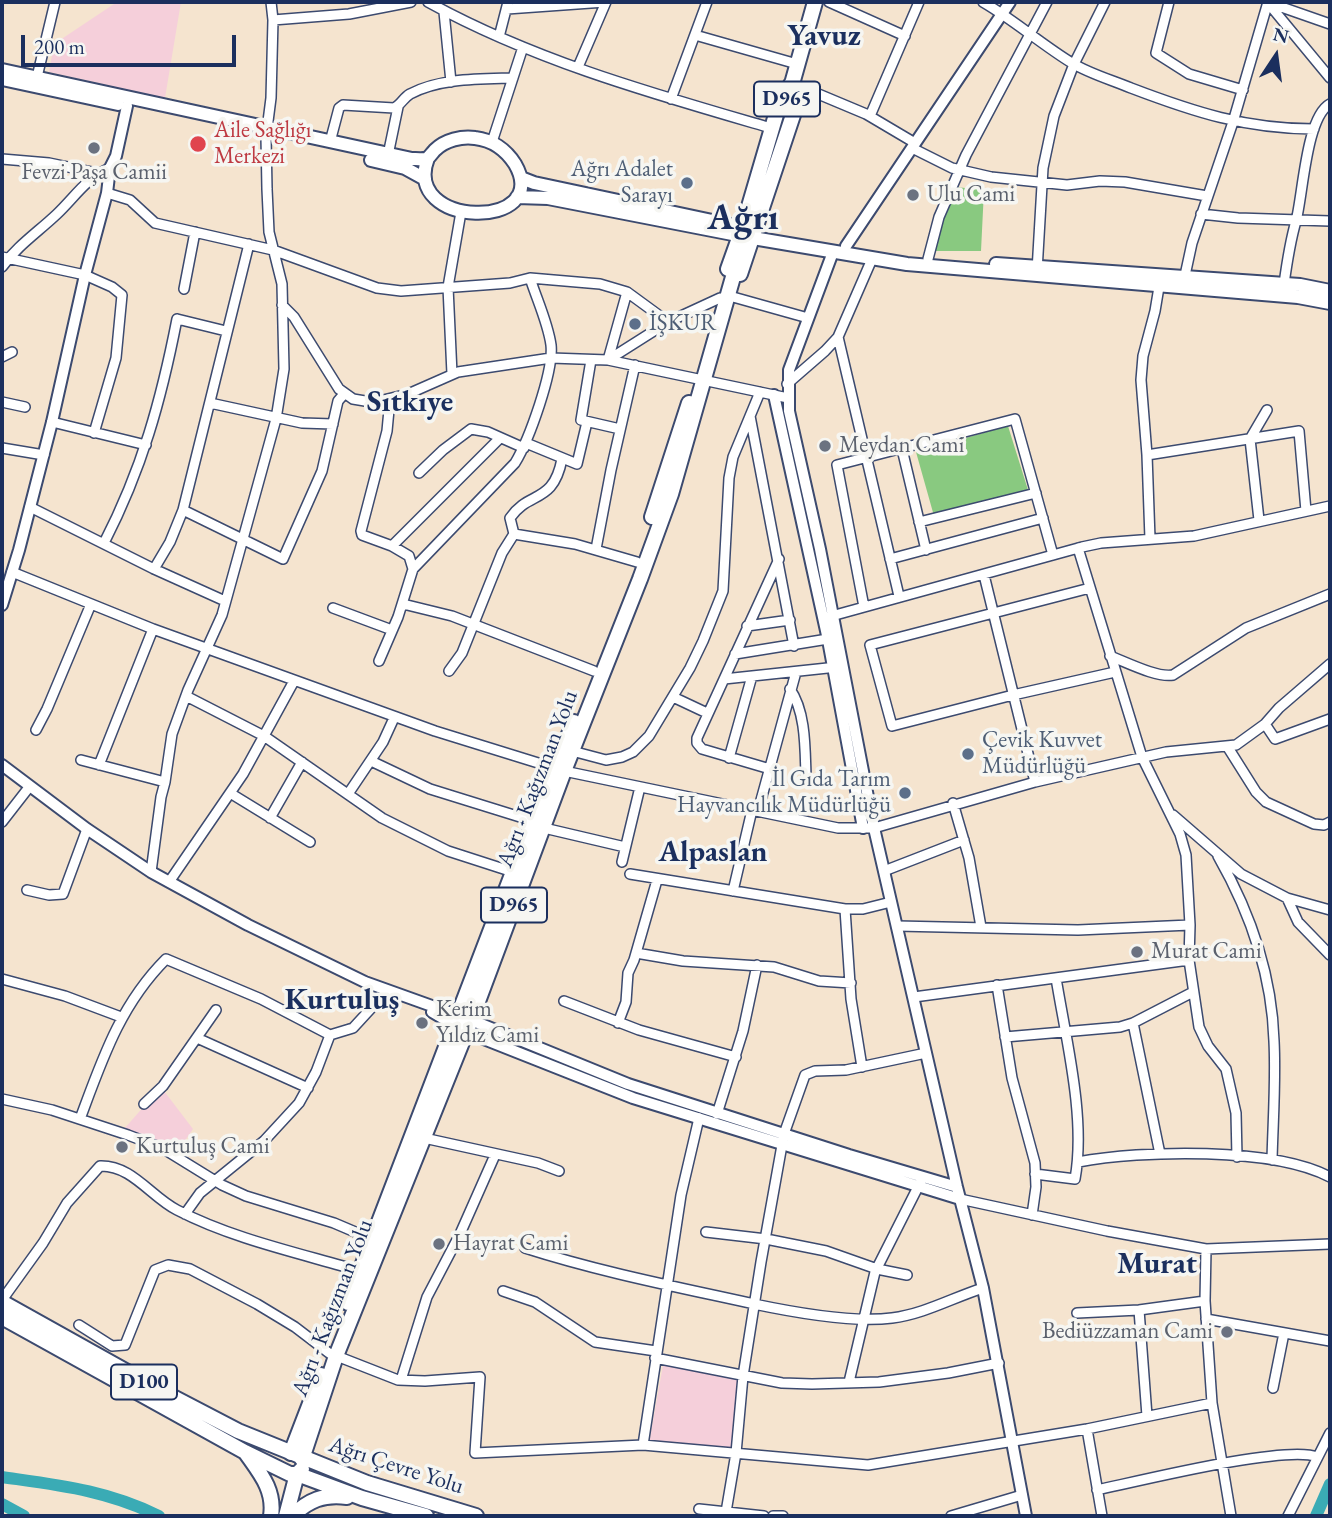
<!DOCTYPE html>
<html>
<head>
<meta charset="utf-8">
<style>
	body { margin:0 }
	#map { position:relative; width:1332px; height:1518px; overflow:hidden; background:#f5e4cf; font-family:"EB Garamond",serif }
	canvas { display:block }
	.frame { position:absolute; inset:0; border:4px solid #1b2f5e; pointer-events:none }
	.north { position:absolute; left:1241px; top:21px; width:70px; height:70px; -webkit-text-stroke:5px #f6f6f2; paint-order:stroke; rotate:13deg; font-size:19px; font-weight:700; line-height:28px; text-align:center; color:#1b2f5e }
	.north::after { content:''; display:block; margin:auto; width:24px; height:32px; background:#1b2f5e; clip-path:polygon(50% 0,100% 100%,50% 72%,0 100%) }
	.scale { position:absolute; left:21px; top:35px; width:215px; height:32px; box-sizing:border-box; border:4px solid #1b2f5e; border-top:0; padding-left:9px; font-size:21px; line-height:24px; white-space:nowrap; color:#1b2f5e; -webkit-text-stroke:5px #f6f6f2; paint-order:stroke }
</style>
</head>
<body>
<div id="map">
<canvas width="1332" height="1518"></canvas>
<div class="frame"></div>
<div class="north">N</div>
<div class="scale">200 m</div>
</div>
<script>
const ctx = document.querySelector('canvas').getContext('2d');
ctx.lineJoin = 'round';
function fillPath(path, color) {
  ctx.fillStyle = color;
  ctx.fill(path, 'evenodd');
}
function strokePath(path, color, width, dash) {
  ctx.strokeStyle = color;
  ctx.lineWidth = width;
  ctx.lineCap = dash ? 'butt' : 'round';
  ctx.setLineDash(dash || []);
  ctx.stroke(path);
}
function drawText(font, color, halo, rows, align = 'center') {
  ctx.font = font + ' "EB Garamond",serif';
  ctx.lineWidth = 7;
  ctx.setLineDash([]);
  ctx.textBaseline = 'middle';
  ctx.strokeStyle = halo;
  ctx.fillStyle = color;
  for (const [text, x, y, turn = 0] of rows) {
    ctx.save();
    ctx.translate(x, y);
    ctx.rotate((+turn || 0) * Math.PI / 180);
    ctx.textAlign = isNaN(turn) ? turn : align;
    if (halo) ctx.strokeText(text, 0, 0);
    ctx.fillText(text, 0, 0);
    ctx.restore();
  }
}
fillPath(new Path2D(`
	M117,2H181L165,98L49,72L54,44Z
	M161,1087L193,1129L175,1155L124,1129Z
	M664,1360L742,1379L733,1449L649,1443Z`), '#f5cfda');
fillPath(new Path2D(`
	M956,187L984,190L981,251H935L938,223Z
	M1008,426L1028,490L934,516L916,452Z`), '#89c980');
strokePath(new Path2D(`
	M2,1477C58,1485 107,1490 159,1516
	M2,1504L24,1516
	M1316,1516L1330,1484`), '#3aabb5', 12);
const minor = new Path2D(`
	M428,2C535,61 654,94 771,128
	M829,2L905,36
	M983,2C1014,20 1041,44 1072,63C1090,74 1112,80 1131,88C1194,112 1246,129 1314,129
	M1169,2L1156,53L1189,74L1243,90
	M1268,3L1330,78
	M1270,3L1330,24
	M507,9L605,2
	M444,12L451,82
	M273,20L349,14L411,2
	M695,35L797,64
	M499,37L508,2
	M578,67L606,2
	M37,77L55,2
	M792,83L866,114L915,143
	M671,99L707,2
	M870,116L919,2
	M330,142L339,108L343,105L394,108C401,105 403,98 410,94C440,78 480,79 513,78
	M492,142L523,47
	M912,148L952,168L991,177L1067,185L1100,181L1125,182L1207,196
	M388,155L398,107
	M2,159L49,163L97,173
	M107,193L130,200L155,223L273,250L377,288L401,291L510,283L530,278L600,284L627,292L668,322
	M1201,214L1238,218L1330,221
	M2,257L85,275L112,287L122,295L116,358L94,433
	M928,259L939,217L966,155L1047,2
	M2,267C17,246 38,232 57,214C75,197 86,178 110,168
	M1037,271L1043,168L1054,116L1074,64L1105,2
	M1184,280L1192,243L1233,122L1268,2
	M1284,284C1287,262 1290,242 1296,221C1303,195 1306,117 1330,104
	M184,289L195,232
	M733,297L808,318
	M282,305L294,317L339,389L353,399L365,401L375,402L408,394L458,372L551,358L608,360L788,398
	M838,337L899,596
	M2,357L12,352
	M591,360L581,420L620,429
	M608,360L668,322L720,298
	M608,360L627,292
	M452,374L448,287L461,212
	M787,384L825,351L838,337L872,259
	M2,402L25,407
	M210,403L302,423L333,424
	M750,416L794,646
	M52,422L146,445
	M526,443L577,464L587,422
	M2,448L44,455
	M902,449L926,550
	M1147,455L1299,431L1306,511
	M419,473L443,450L471,429L488,432L524,448
	M30,507L154,569L225,601
	M183,510L283,559L322,471L338,401L344,394
	M1259,520L1250,439L1267,410
	M919,522L1036,493
	M514,534L575,544L637,562
	M1150,539L1147,455L1141,380L1143,356L1155,311L1159,287
	M104,543C142,469 161,401 177,319L226,331
	M392,546L500,438
	M1078,548L1142,757L1180,834L1186,855L1190,925L1189,960L1199,1027L1208,1046L1226,1069L1236,1113L1237,1157
	M596,549L611,470L635,365
	M890,559L1043,518
	M154,569L170,542L183,510L249,244
	M413,569L515,463C529,440 554,371 551,345C548,323 537,300 530,278
	M12,572L153,629L435,731L564,771L838,828H874L1035,782L1166,752L1236,745L1265,724L1275,739L1330,719
	M984,575L1035,782
	M1090,588L870,645L892,726L1013,695L1115,672
	M403,604L452,616L594,671
	M864,607L837,465L1015,419L1053,555
	M333,608L392,630
	M828,617L1082,547L1101,543L1194,536L1330,506
	M747,626L790,620
	M735,654L834,638
	M1110,656C1126,662 1157,678 1173,675L1246,628L1330,594
	M379,661L398,617L413,569L409,556L392,546L362,535L361,531L387,431L390,399
	M449,671L462,653L502,553L514,534L510,518C529,490 553,505 562,459
	M724,679L837,667
	M790,689C806,712 805,749 806,776
	M186,696L264,736L382,818L448,851L513,872
	M673,697L707,713
	M1265,724L1279,708L1330,664
	M36,730L47,709L91,604
	M1227,746L1256,792L1266,802L1314,824L1324,825L1330,822
	M572,751L606,760L622,757L633,752L649,736L690,668L703,641L723,591L729,478L733,457L760,392
	M729,758L752,676
	M81,760L165,782
	M371,761L430,789L533,821
	M99,765L153,629
	M770,769L702,749L697,743V738L779,559
	M230,793L310,842
	M348,794L383,742L394,718
	M953,803L969,858L981,927
	M758,811L796,672
	M1173,815L1241,874L1287,898L1330,910
	M270,818L302,762
	M2,822L30,786
	M544,828L625,847
	M1218,856C1250,912 1272,976 1274,1041C1276,1080 1273,1120 1272,1160
	M622,862L640,787
	M884,871L964,840
	M151,872L161,797L165,782L172,734L188,690L222,615L276,419L284,369L282,284L269,232L267,189L266,137L271,98L273,20L271,2
	M630,874L845,909H863L891,902
	M169,882L243,774L294,681
	M27,890L49,895L63,894L87,829
	M733,891L752,810
	M1287,898L1298,922L1330,955
	M845,909L851,999L862,1067
	M897,926L1078,930L1190,925
	M636,953L683,961L774,967L819,981L851,983
	M2,979L65,996L121,1017
	M997,985L1012,1078L1035,1163L1036,1187L1032,1215
	M914,997L1189,960
	M564,1001L639,1030L736,1057
	M618,1023L626,1002L628,973L634,960L657,880
	M1133,1023L1160,1154
	M1005,1037L1120,1027L1133,1023L1193,992
	M197,1038L308,1088
	M2,1099L52,1110L128,1135L162,1148L222,1185L246,1196L334,1223L374,1240
	M144,1104L163,1086L216,1010
	M717,1114L743,1031L757,965
	M80,1119C102,1060 120,1005 166,959L261,999L330,1035L353,1028L387,991
	M424,1138L538,1163L559,1171
	M1078,1162C1142,1150 1273,1147 1330,1177
	M1035,1174L1075,1179C1086,1118 1066,1040 1056,978
	M960,1199L1107,1231L1206,1249L1330,1244
	M185,1214L200,1193L264,1141L299,1103L316,1072L330,1035
	M706,1232L766,1239L826,1251L877,1269L907,1275
	M525,1248C600,1272 677,1287 754,1304C792,1312 853,1323 892,1318C924,1314 952,1298 983,1288
	M1206,1249L1205,1301L1212,1403L1231,1516
	M503,1291L535,1302L595,1342L656,1351
	M2,1300L43,1243L67,1203L100,1166C132,1165 151,1197 177,1210C233,1239 299,1253 360,1271
	M1139,1310L1147,1416
	M1077,1313L1139,1310L1205,1301
	M1206,1319L1330,1341
	M79,1325L112,1346L125,1345L155,1270L168,1265L190,1269L257,1304L295,1327L329,1353L398,1380L425,1381L480,1377L475,1453L643,1445L868,1465L1087,1429L1212,1403
	M655,1358L782,1383L812,1384L879,1382L948,1373L999,1363
	M401,1380L427,1297L460,1234L495,1155
	M849,1382L875,1272L921,1181
	M1273,1388L1284,1333
	M1087,1429L1102,1516
	M643,1445L681,1195L699,1118
	M1097,1490C1135,1482 1288,1444 1317,1457
	M699,1509L764,1516
	M726,1512L736,1453L743,1376L761,1262L784,1134L805,1075L815,1071L846,1070L926,1053
	M773,1516H783
	M951,1516L1022,1495
	M1288,1516L1330,1433`);
const tertiary = new Path2D(`
	M846,246L1010,2
	M833,252L789,370V411L820,549L874,828L957,1187L983,1288L1026,1516
	M774,395L828,640L863,828
	M2,605L19,550L52,422L85,275L107,193L110,168L116,156L127,106
	M2,765L87,829L151,872L248,925L365,982L471,1020L628,1084L849,1155L957,1187
	M432,1012L466,1032L633,1098L960,1199`);
const secondary = new Path2D(`
	M2,70L412,159C416,159 424,160 428,158C429,157 434,151 435,150C445,140 462,136 475,138C492,140 506,150 515,164C554,231 400,229 428,158
	M2,79L118,104
	M371,160L405,168L425,179
	M521,178L534,183L750,229
	M517,197L548,198L753,238L907,264L1298,297L1330,303
	M996,264L1300,285L1330,291`);
const primary = new Path2D(`
	M790,91L815,2
	M728,269L743,227L780,101L792,83
	M740,274L794,112L792,83
	M652,517L689,403
	M348,1303L513,872L574,722
	M291,1453L321,1375
	M302,1459L336,1356L471,1020L564,771L640,579L671,494L737,263`);
const trunk = new Path2D(`
	M2,1302L165,1393L238,1431L367,1483L476,1516
	M2,1317L245,1452L290,1474H297L362,1498L426,1516
	M246,1453C260,1473 275,1490 271,1516
	M286,1516L297,1474L302,1469
	M292,1516C309,1500 323,1494 347,1497`);
strokePath(minor, '#3c4a6f', 12);
strokePath(tertiary, '#3c4a6f', 14);
strokePath(secondary, '#3c4a6f', 16);
strokePath(primary, '#3c4a6f', 18);
strokePath(trunk, '#3c4a6f', 18);
strokePath(minor, '#fff', 9);
strokePath(tertiary, '#fff', 10);
strokePath(secondary, '#fff', 12);
strokePath(primary, '#fff', 14);
strokePath(trunk, '#fff', 14);
for (const [x, y, r, color] of [
	[198,144,9,"#e0444e"],
	[94,148,7,"#6b7280"],
	[687,183,7,"#5c6f8a"],
	[913,195,7,"#6b7280"],
	[635,324,7,"#5c6f8a"],
	[825,446,7,"#6b7280"],
	[968,754,7,"#5c6f8a"],
	[905,793,7,"#5c6f8a"],
	[1137,952,7,"#6b7280"],
	[422,1023,7,"#6b7280"],
	[122,1147,7,"#6b7280"],
	[439,1244,7,"#6b7280"],
	[1227,1332,7,"#6b7280"]
]) {
  const dot = new Path2D();
  dot.arc(x, y, r, 0, 2 * Math.PI);
  ctx.fillStyle = color;
  ctx.fill(dot);
  strokePath(dot, '#f6f6f2', 2.5);
}
for (const [x, y, w] of [
	[787,99,66],
	[514,905,66],
	[144,1382,66]
]) {
  const box = new Path2D();
  box.roundRect(x - w / 2, y - 17.5, w, 35, 5);
  ctx.fillStyle = '#f6f6f2';
  ctx.fill(box);
  strokePath(box, '#1b2f5e', 2);
}
drawText('bold 21px', '#1b2f5e', null, [
	["D965",787,99],
	["D965",514,905],
	["D100",144,1382]
]);
drawText('23px', '#be3a42', '#f6f6f2', [
	["Aile Sağlığı",214,131],
	["Merkezi",214,157]
], 'left');
drawText('23px', '#4e5e75', '#f6f6f2', [
	["Ağrı Adalet",673,170],
	["Sarayı",673,196],
	["İŞKUR",649,324,"left"],
	["Çevik Kuvvet",982,741,"left"],
	["Müdürlüğü",982,767,"left"],
	["İl Gıda Tarım",891,780],
	["Hayvancılık Müdürlüğü",891,806]
], 'right');
drawText('23px', '#5b616d', '#f6f6f2', [
	["Fevzi Paşa Camii",94,173,"center"],
	["Ulu Cami",927,195],
	["Meydan Cami",839,446],
	["Murat Cami",1151,952],
	["Kerim",436,1010],
	["Yıldız Cami",436,1036],
	["Kurtuluş Cami",136,1147],
	["Hayrat Cami",453,1244],
	["Bediüzzaman Cami",1213,1332,"right"]
], 'left');
drawText('23px', '#1b2f5e', '#f6f6f2', [
	["Ağrı - Kağızman Yolu",538,779,-69],
	["Ağrı - Kağızman Yolu",333,1308,-69],
	["Ağrı Çevre Yolu",396,1466,18]
]);
drawText('bold 30px', '#1b2f5e', '#f6f6f2', [
	["Yavuz",824,37],
	["Sıtkıye",410,403],
	["Alpaslan",713,853],
	["Kurtuluş",342,1001],
	["Murat",1157,1265]
]);
drawText('bold 37px', '#1b2f5e', '#f6f6f2', [
	["Ağrı",743,219]
]);
</script>
</body>
</html>
